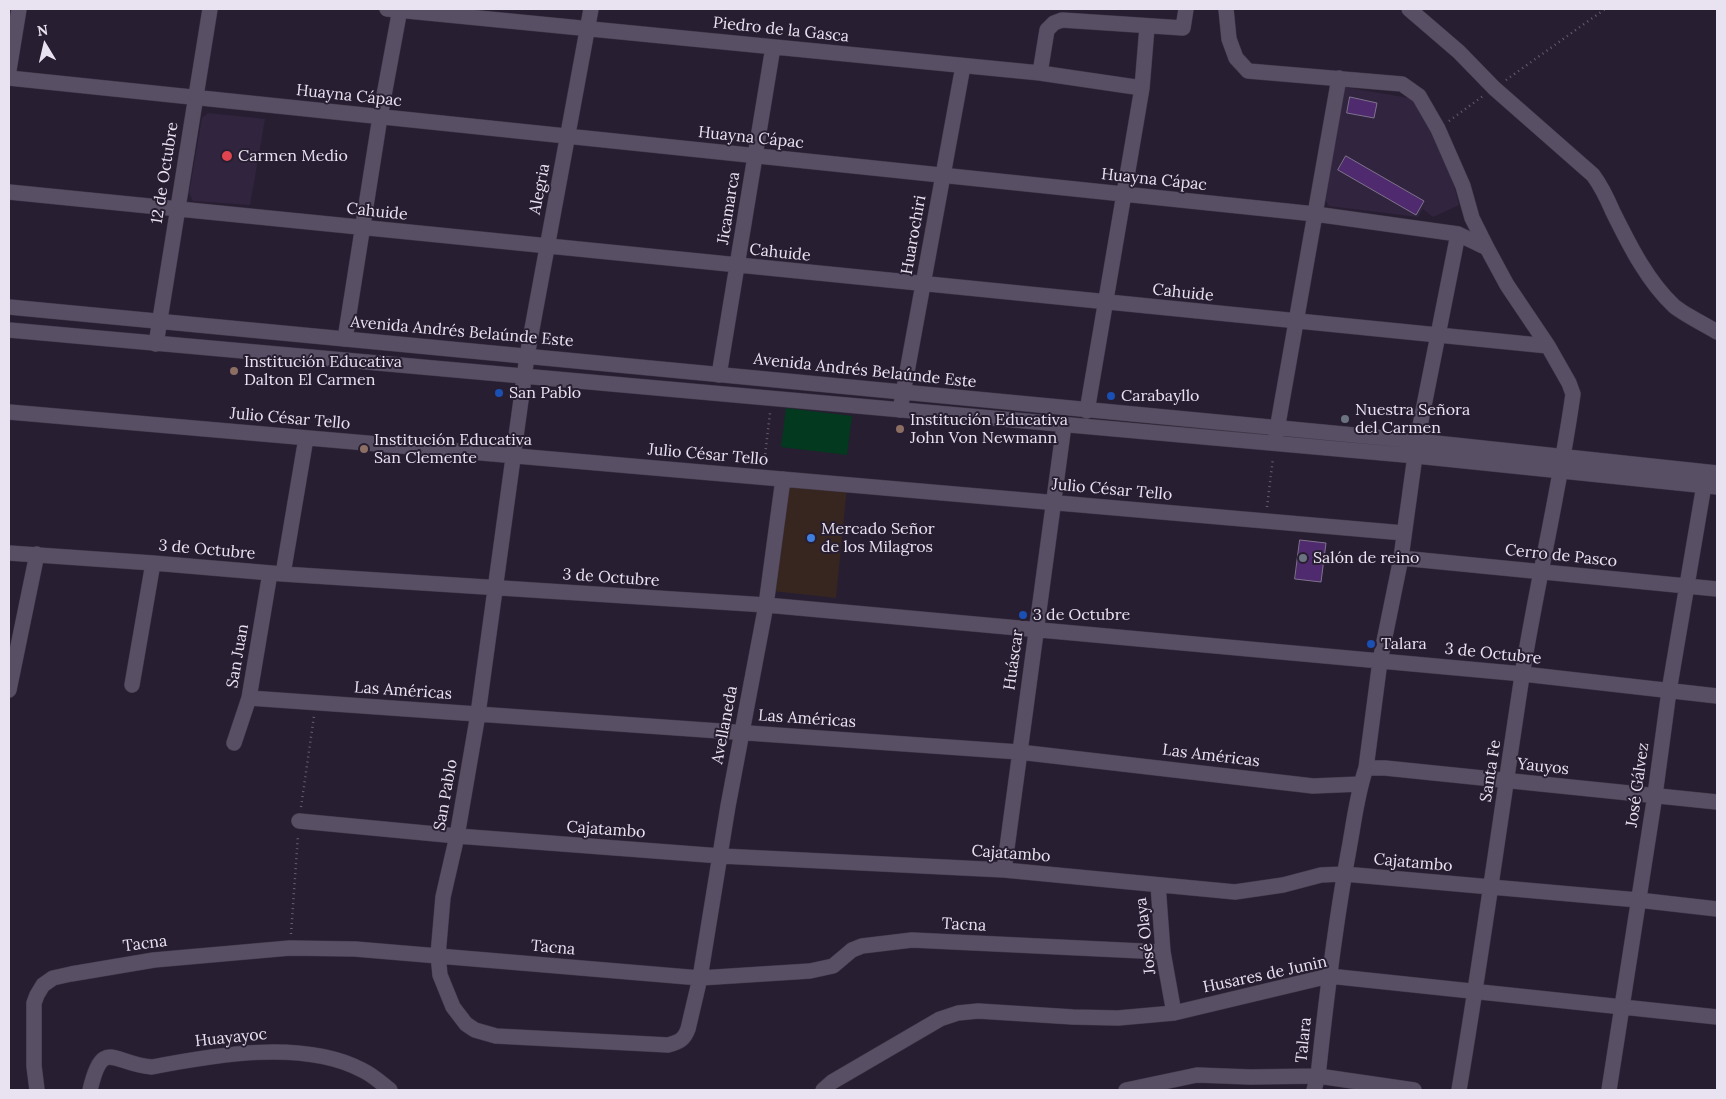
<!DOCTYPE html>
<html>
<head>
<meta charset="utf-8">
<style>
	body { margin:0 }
	#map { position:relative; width:1726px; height:1099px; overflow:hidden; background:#281e32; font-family:Lora,serif }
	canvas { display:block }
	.frame { position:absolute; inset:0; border:10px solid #e9e3f1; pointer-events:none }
	.north { position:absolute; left:20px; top:20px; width:50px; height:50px; -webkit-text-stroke:4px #281e32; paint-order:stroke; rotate:351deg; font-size:14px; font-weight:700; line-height:20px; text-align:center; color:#e9e3f1 }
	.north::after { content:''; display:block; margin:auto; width:18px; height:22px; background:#e9e3f1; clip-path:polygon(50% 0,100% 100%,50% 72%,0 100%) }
</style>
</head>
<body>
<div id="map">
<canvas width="1726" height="1099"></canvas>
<div class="frame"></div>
<div class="north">N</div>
</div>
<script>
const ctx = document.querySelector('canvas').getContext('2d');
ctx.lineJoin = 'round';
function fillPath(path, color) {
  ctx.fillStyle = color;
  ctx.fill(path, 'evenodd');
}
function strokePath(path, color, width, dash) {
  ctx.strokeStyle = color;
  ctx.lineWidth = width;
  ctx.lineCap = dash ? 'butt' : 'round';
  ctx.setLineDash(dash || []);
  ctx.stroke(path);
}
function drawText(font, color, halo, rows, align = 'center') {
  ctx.font = font + ' Lora,serif';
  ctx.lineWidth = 4;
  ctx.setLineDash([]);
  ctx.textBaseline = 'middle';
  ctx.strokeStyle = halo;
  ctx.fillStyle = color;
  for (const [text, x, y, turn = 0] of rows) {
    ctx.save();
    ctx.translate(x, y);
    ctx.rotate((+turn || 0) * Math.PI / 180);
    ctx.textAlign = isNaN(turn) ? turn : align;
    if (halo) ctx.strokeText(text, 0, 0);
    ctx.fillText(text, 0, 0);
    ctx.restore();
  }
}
fillPath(new Path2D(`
	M787,480L847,486L836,598L773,591Z`), '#37261f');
fillPath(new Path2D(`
	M1343,87L1415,99L1449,166L1459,205L1433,217L1423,209L1418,217L1329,206L1325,200Z
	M208,113L265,119L250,205L193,201L189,193L202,118Z`), '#31243e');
fillPath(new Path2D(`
	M786,408L852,416L847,455L781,447Z`), '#03391f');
const building = new Path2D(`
	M1350,97L1377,103L1374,118L1347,113Z
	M1346,156L1424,201L1416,215L1338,170Z
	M1300,540L1326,543L1321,582L1295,579Z`);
fillPath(building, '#4f2a6f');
strokePath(building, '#7e738b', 1);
const street = new Path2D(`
	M387,9L1040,73L1142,88
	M591,9L527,356L478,714L457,836L443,897L438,955L440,975L453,1007L466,1024L475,1030L496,1036L668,1045C679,1042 684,1040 688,1029L700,978L728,806L766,605L783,479
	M1226,9L1229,39L1236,58L1248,71L1402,84L1419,96L1438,129L1463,186L1472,218L1487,248L1507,285L1548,346L1569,383L1573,394C1560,488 1537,582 1522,676C1501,814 1482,953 1459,1090
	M1409,9L1459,52L1494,88L1593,175C1602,187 1607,198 1613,212C1629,244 1647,281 1674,306C1685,315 1704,324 1717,332
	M9,70L19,9
	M1040,73L1047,30L1054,23L1062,20L1183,28L1186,9
	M9,78L1315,214L1458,234L1487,248
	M9,192L1548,346
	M345,339L380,117L400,9
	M156,344L210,9
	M719,375L773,47
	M900,410L963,66
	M1087,411L1142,88L1147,27
	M9,412L1404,533
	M1275,441L1339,78
	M9,553L153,563L283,574L766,605L1523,674L1717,696
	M1401,558L1717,589
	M283,574L306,438
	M132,685L153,563
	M9,690L37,554
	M249,698L1019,752L1313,786L1361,784
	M234,743L249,698L270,573
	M1366,768H1385L1717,802
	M299,821L457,836L721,856L1004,870L1235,892L1283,885L1321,875L1344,874L1638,900L1717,909
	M1004,870L1064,425
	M1158,885L1163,952L1174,1013
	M37,1090L34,1066V1003L37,995L43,985L53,978L71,974L154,960L290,948L355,949L700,978L810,971L833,966L852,950L862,946L912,940L1163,952
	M90,1090C103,1036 113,1064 152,1067C214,1055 303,1039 362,1070C373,1075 381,1083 390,1090
	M823,1090L832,1082L940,1019L958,1013L978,1011L1073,1017L1118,1018L1174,1013L1329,976L1717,1017
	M1126,1090L1197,1075L1250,1077L1318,1076L1414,1090
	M1314,1090L1318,1076C1326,1000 1335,924 1349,849C1354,822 1357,794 1366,768L1380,661L1401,558L1417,441L1458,234
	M1609,1090L1655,795L1669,691L1704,485`);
const secondary = new Path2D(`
	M9,307L1417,441L1717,473
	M9,330L1416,456L1717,487`);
strokePath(street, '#413849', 16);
strokePath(secondary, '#413849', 16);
strokePath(new Path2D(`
	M1506,80L1605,9
	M1449,121L1483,96
	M764,464L770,413
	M1267,507L1273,458
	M301,807L314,716
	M291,934L298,835`), '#665e70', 2.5, [1, 4]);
strokePath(street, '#594f65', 15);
strokePath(secondary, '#594f65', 15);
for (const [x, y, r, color] of [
	[227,156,6,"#e0444e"],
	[234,371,5,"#8d6e63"],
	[499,393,5,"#1a4fb4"],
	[1111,396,5,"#1a4fb4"],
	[1345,419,5,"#6b7280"],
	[900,429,5,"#8d6e63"],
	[364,449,5,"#8d6e63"],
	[811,538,5,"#3f7fe0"],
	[1303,558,5,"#6b7280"],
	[1023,615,5,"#1a4fb4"],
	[1371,644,5,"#1a4fb4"]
]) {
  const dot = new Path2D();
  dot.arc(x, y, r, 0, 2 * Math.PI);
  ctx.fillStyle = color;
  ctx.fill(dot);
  strokePath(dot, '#281e32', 2);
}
drawText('16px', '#e9e3f1', '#281e32', [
	["Piedro de la Gasca",781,30,6],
	["Huayna Cápac",349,96,6],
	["Huayna Cápac",751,138,6],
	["12 de Octubre",165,173,-81],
	["Huayna Cápac",1154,180,6],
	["Alegria",540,189,-79],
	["Jicamarca",729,208,-81],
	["Cahuide",377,212,6],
	["Huarochiri",914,235,-80],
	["Cahuide",780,253,6],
	["Cahuide",1183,293,6],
	["Avenida Andrés Belaúnde Este",462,332,5],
	["Avenida Andrés Belaúnde Este",865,371,6],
	["Julio César Tello",290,419,5],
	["Julio César Tello",708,455,5],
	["Julio César Tello",1112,490,5],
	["3 de Octubre",207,550,5],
	["Cerro de Pasco",1561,556,6],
	["3 de Octubre",611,578,4],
	["3 de Octubre",1493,654,6],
	["San Juan",238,656,-80],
	["Huáscar",1014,660,-82],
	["Las Américas",403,691,4],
	["Las Américas",807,719,4],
	["Avellaneda",725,725,-79],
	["Las Américas",1211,756,7],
	["Yauyos",1543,767,6],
	["Santa Fe",1491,771,-81],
	["José Gálvez",1638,785,-82],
	["San Pablo",446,795,-80],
	["Cajatambo",606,830,4],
	["Cajatambo",1011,854,4],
	["Cajatambo",1413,863,5],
	["Tacna",964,925,3],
	["José Olaya",1146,936,-97],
	["Tacna",145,944,-7],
	["Tacna",553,948,5],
	["Husares de Junin",1265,975,-12],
	["Huayayoc",231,1038,-6],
	["Talara",1304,1040,-84]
]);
drawText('16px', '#e9e3f1', '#281e32', [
	["Carmen Medio",238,156],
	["Institución Educativa",244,362],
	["Dalton El Carmen",244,380],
	["San Pablo",509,393],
	["Carabayllo",1121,396],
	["Nuestra Señora",1355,410],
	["del Carmen",1355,428],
	["Institución Educativa",910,420],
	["John Von Newmann",910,438],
	["Institución Educativa",374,440],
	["San Clemente",374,458],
	["Mercado Señor",821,529],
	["de los Milagros",821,547],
	["Salón de reino",1313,558],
	["3 de Octubre",1033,615],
	["Talara",1381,644]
], 'left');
</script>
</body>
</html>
